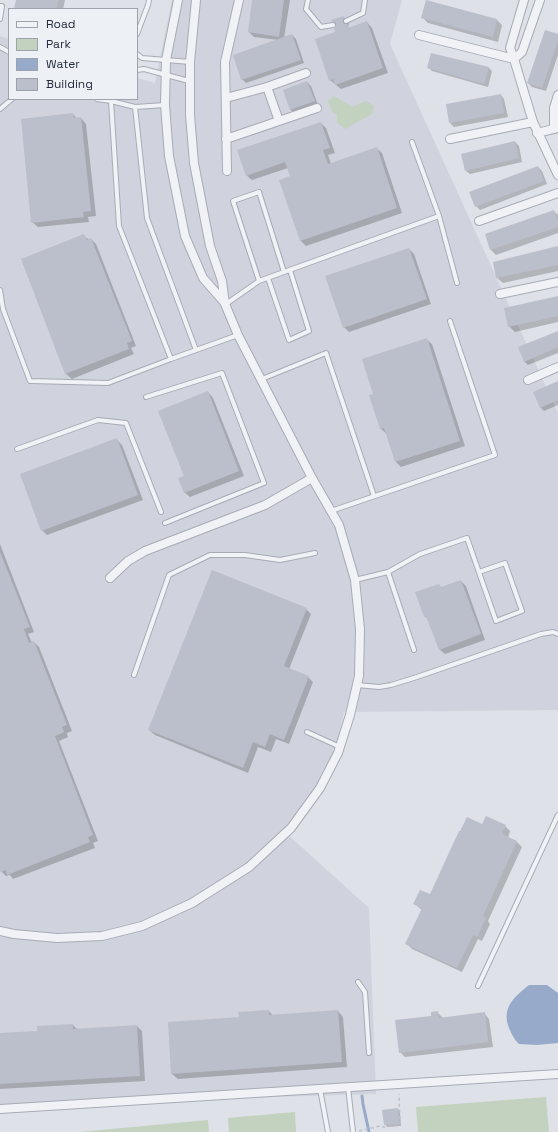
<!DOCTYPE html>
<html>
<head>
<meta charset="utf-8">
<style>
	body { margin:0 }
	#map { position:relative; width:558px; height:1132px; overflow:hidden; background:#dee1e8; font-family:"Space Grotesk",sans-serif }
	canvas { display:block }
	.legend { position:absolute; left:8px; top:8px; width:130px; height:92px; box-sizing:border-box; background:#edf0f5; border:1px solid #9ea2ac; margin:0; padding:5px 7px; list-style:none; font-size:12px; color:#272d3f }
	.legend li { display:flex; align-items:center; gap:8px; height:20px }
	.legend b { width:20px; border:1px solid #9ea2ac }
</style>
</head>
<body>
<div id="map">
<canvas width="558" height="1132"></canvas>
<ul class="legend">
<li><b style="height:5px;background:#f1f2f6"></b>Road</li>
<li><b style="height:11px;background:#c2d2bf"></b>Park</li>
<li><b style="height:11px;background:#98aac9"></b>Water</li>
<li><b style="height:11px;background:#bbbfcb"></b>Building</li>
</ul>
</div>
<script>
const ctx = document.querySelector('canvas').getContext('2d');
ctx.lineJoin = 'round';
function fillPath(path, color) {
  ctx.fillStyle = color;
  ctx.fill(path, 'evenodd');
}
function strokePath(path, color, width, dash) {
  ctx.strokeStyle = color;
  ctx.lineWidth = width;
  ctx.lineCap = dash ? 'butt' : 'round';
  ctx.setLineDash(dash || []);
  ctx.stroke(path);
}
fillPath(new Path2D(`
	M172,0H402L390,44L558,413V710L344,712L335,753L323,791L285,832L369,908L376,1094L0,1105V36L9,39V99H137V78L155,83Z`), '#d0d3dd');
fillPath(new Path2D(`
	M334,96L352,107L366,101L374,106L372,114L345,129L337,122V114L332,112L328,101Z
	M546,1097L549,1132H418L416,1107Z
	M295,1112L296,1132H229L228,1118Z
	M208,1120L209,1132H79Z`), '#c2d2bf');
fillPath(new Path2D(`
	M529,985H547L558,993V1043L537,1045L519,1044C514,1039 512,1035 509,1028C501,1008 514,997 529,985Z`), '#98aac9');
fillPath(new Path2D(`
	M17,0H65L63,9H15Z
	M253,0H290L284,38L292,35L296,39L304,63L246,83L242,79L278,40L254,37L249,32Z
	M427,1L497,20L502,25L498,42L428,23L422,17Z
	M343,17L349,22V23L348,27L349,28L367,22L372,28L388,73L341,89L330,80L337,26L333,21Z
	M558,35V55L546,91L532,87L528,83Z
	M428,67L489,68L492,71L488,87L432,71Z
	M307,82L311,86L318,105L294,113L290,109Z
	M501,95L504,99L508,117L454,127L450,123Z
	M73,114L77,119L81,118L86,124L96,216L88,217L89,222L38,227L32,222Z
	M321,123L326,128L335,153L328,155L331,164L376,148L382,153L402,213L306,246L300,240L292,177L288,168L252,180L246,175Z
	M515,142L519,146L522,162L470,174L466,171Z
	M538,167L542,171L547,184L480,210L476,206Z
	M554,211L558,215V233L496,255L491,250L486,235Z
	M84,236L89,240L91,239L96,244L136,346L131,348L134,354L72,379L66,374L22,260Z
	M558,247V271L503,283L497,278Z
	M409,249L414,254L431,304L349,332L344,327Z
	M558,297V322L515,332L509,326Z
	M558,332V353L528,365L524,361Z
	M426,339L432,344L465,446L401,467L396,462L387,434L381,429L374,394Z
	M558,382V405L544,411L540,407Z
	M208,392L213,398L244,476L190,497L184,492L185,476Z
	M117,440L122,445L143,500L47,535L42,530Z
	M0,544L34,632L28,634L32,643L34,642L39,647L72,731L67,733L68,737L59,741L98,841L93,843L95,848L13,879L10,875L6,876L1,871L0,868Z
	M461,581L466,586L485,640L445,654L439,649L429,621L425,616L439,585L442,588Z
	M306,609L311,614L289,669L308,677L313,682L289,744L276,739L271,752L258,747L248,773L155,735L149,730Z
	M483,826H505L510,831L508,838L517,842L522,847L488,921L490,924L482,941L478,939L462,972L412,949L406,943L422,910L415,904L430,895Z
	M269,1011L273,1016L338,1011L343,1017L347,1067L178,1079L172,1074L240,1018Z
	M438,1013L443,1018L484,1013L489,1019L493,1047L405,1057L400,1052L432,1017Z
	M73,1025L78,1030L137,1026L142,1031L145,1081L0,1089V1034L38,1032Z
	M398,1109L400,1112L401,1126L387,1127L385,1124Z`), '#0003');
strokePath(new Path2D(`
	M362,1096L363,1104L369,1132`), '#98aac9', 3);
fillPath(new Path2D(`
	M16,0H59L56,9H14Z
	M252,0H284L279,37L248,32Z
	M426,0L497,19L493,37L421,18Z
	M344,16L345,18L343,19V22L344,24H347L348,28L367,21L383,68L335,85L333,79L329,81L315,39L335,32L334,28L336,27V24L335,22H332L331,20Z
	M545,30L558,34V40L542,88L527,83Z
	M292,34L301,60L241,80L233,55Z
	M431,53L489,67L484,84L427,68Z
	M307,81L315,101L290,110L283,90Z
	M501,94L504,113L449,123L446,104Z
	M73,113L74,118L81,117L91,211L83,212L84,217L31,223L21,119Z
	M321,122L330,148L323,150L328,164L377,147L397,208L300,241L279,180L290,176L285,162L246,176L237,150Z
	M515,141L519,158L465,171L461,154Z
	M538,166L544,181L475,207L469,192Z
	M554,210L558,221V227L490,250L485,234Z
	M84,234L87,240L91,238L132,341L127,343L129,349L65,374L21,259Z
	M558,246V265L496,278L493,262Z
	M409,248L427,299L343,328L325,276Z
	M558,296V316L508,327L504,308Z
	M558,331V347L524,362L518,347Z
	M427,338L460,441L395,462L384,428L380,429L369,395L373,394L362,359Z
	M558,381V400L540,408L533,392Z
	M208,391L239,471L184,493L178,478L184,476L158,411Z
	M117,438L138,495L41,531L20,474Z
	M0,552L30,627L24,629L29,643L34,641L67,725L62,727L64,732L55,736L93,835L88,837L90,842L7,875L6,870L0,872Z
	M212,570L307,608L284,666L309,676L284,740L270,734L265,747L253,742L243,768L148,730Z
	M461,580L481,634L439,650L426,616L424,617L415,592L439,584L441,587Z
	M486,816L506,825L502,834L517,841L483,916L486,918L477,937L473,935L457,968L405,944L422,908L413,904L420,890L430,894L459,831H460L467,817L482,824Z
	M269,1010V1015L338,1010L342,1062L171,1074L168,1022L239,1017L238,1012Z
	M438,1011L439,1018L485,1012L488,1042L399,1053L395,1020L431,1016V1012Z
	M73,1024V1029L137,1025L140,1076L0,1084V1033L37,1031V1026Z
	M398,1108L399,1124L384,1125L382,1110Z`), '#bbbfcb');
const lane = new Path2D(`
	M308,0L306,9L321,27L333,25
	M0,6H2L0,19
	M346,21L363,13L365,0
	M137,34L148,5L149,0
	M0,47L9,52
	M137,54L142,58L190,62
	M137,70L144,69L189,81
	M97,99L111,101L119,226L171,359L238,335
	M111,101L135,107L147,218L196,350
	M135,107L165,105
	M0,109L12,99
	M439,216L457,283
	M268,278L289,340L309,331L290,270
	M259,281L233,201L259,192L284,272
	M0,290L3,309L30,381L108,383L171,359
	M226,304L259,281L439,216L412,142
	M262,379L326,353L374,496
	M146,397L222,373L264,483L165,523
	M17,449L98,420L126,423L161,512
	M331,511L495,455L450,321
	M388,572L420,554L467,538L496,621L522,611L505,563L479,572
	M355,580L388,572L414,650
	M134,675L169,575L210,555H245L280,560L315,553
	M357,685L379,687L391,685L417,677L541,634L553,632L558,634
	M307,732L340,747
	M358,982L365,992L369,1053
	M478,986L558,815
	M348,1087L353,1132
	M320,1089L328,1132`);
const street = new Path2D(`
	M178,0L166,60L165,105L169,156L185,236L203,278L225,303
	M524,0L510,48L514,59L533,122L558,175
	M419,35L514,59
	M514,59L522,52L540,0
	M267,87L306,73
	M226,98L267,87L279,121
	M554,129V108L558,95
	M537,133L558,128
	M226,139L317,108
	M450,139L533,122
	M227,171L225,62L239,0
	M479,221L558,193
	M500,294L558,282
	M528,380L558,367
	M110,578L128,561L145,551L265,505L312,478
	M0,931L14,934L57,938L102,936L142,926L192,903L249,867L291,828L320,788L338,753L350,715L359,676L360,629L355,580L339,525L312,478L238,335L225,304L222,281L210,246L194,163L190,115V62L196,0
	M0,1109L558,1074`);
strokePath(lane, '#a7abb5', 6);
strokePath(street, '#a7abb5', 10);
strokePath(new Path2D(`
	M359,1131L380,1126L384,1127L400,1125L399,1094`), '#bcbfc6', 1.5, [3, 3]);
strokePath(lane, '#f1f2f6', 4);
strokePath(street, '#f1f2f6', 8);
</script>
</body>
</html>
